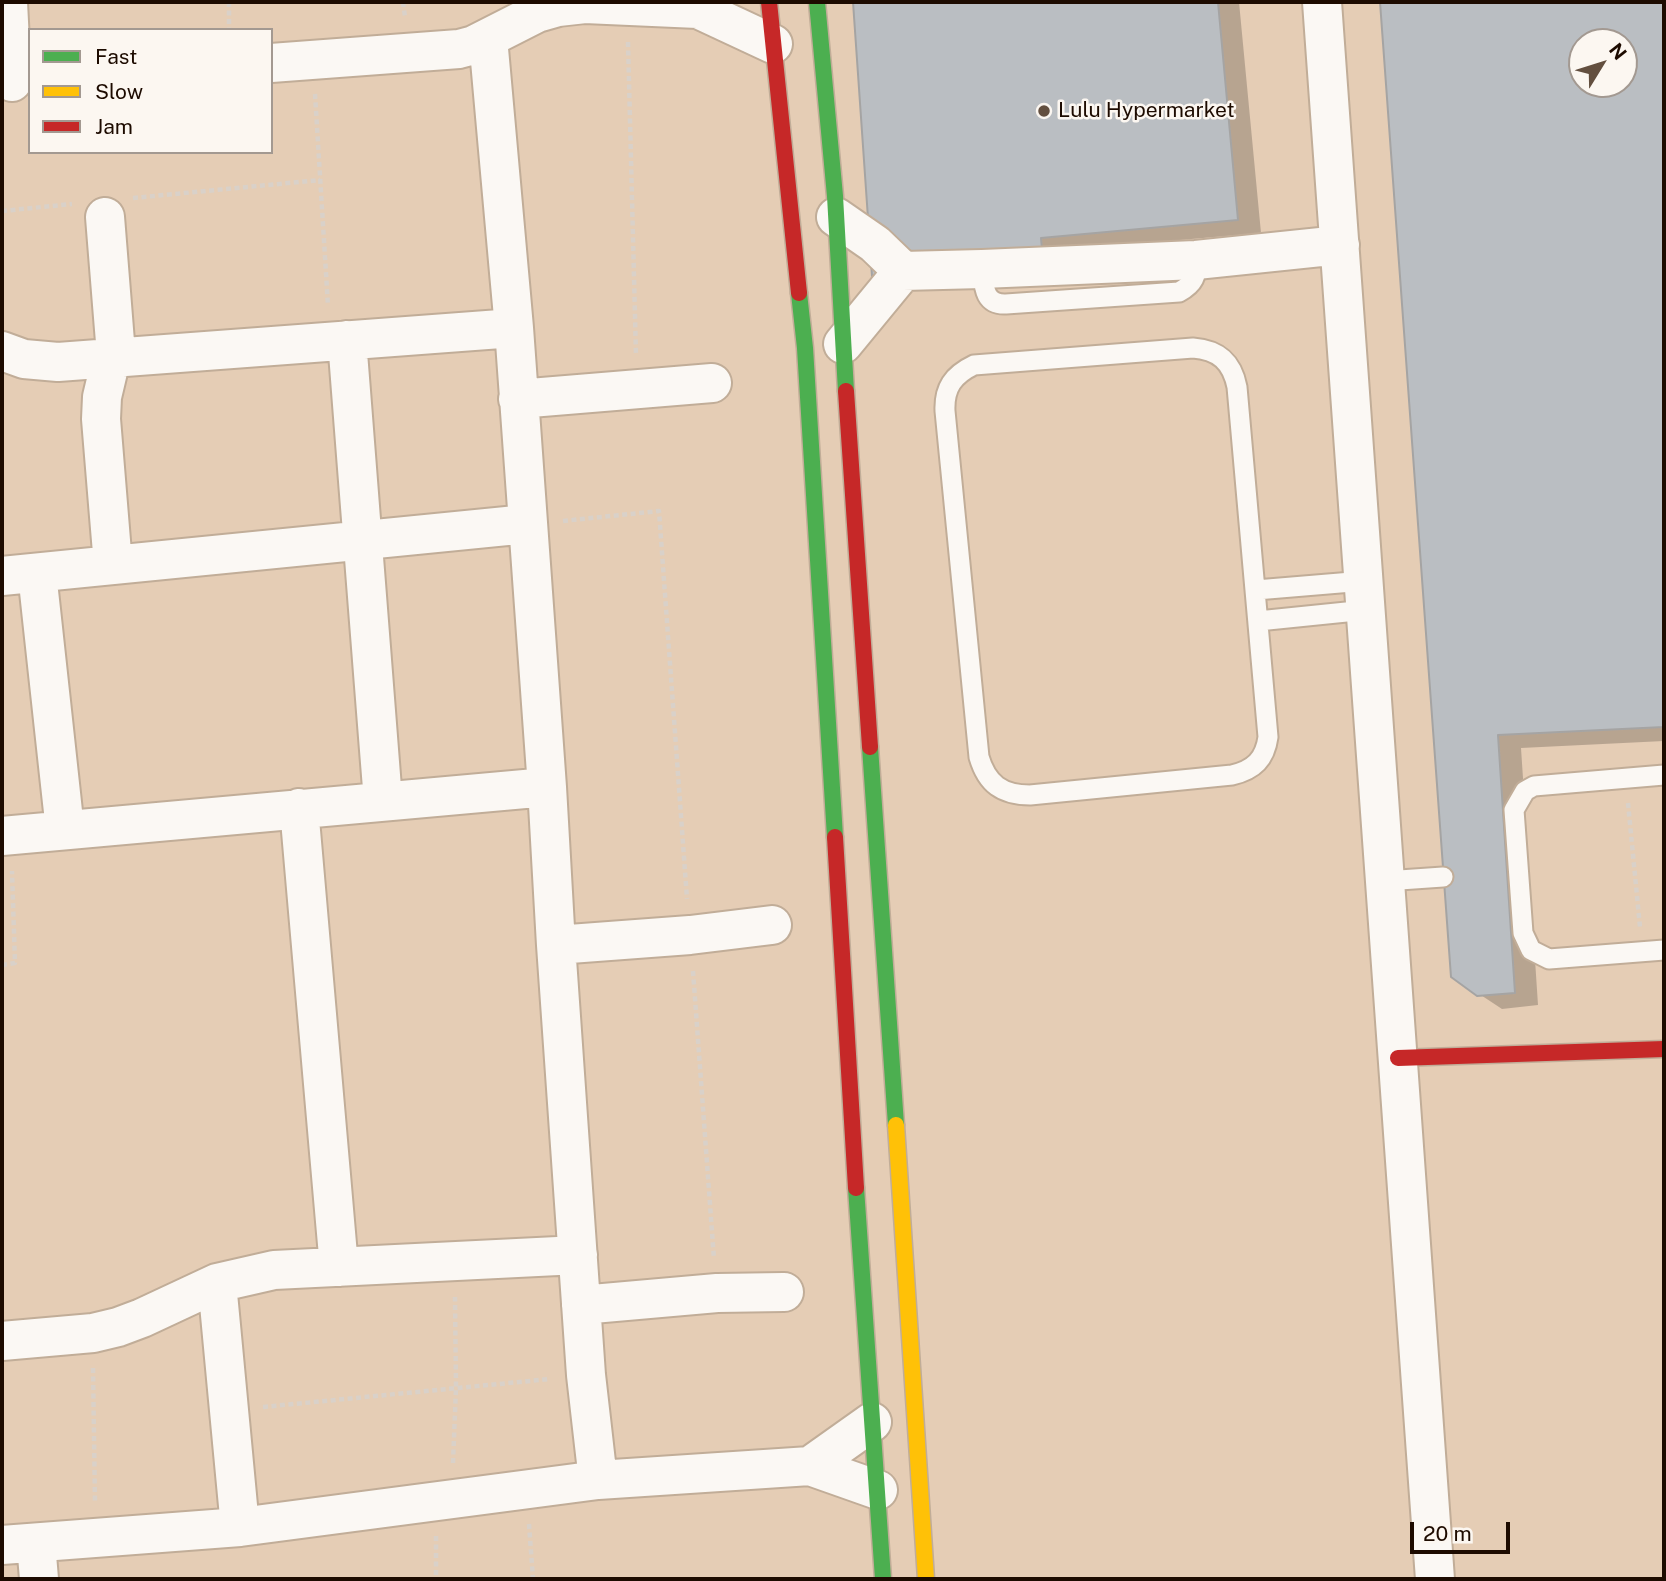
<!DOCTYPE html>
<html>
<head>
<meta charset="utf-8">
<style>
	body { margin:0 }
	#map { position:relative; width:1666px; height:1581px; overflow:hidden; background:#e5cdb5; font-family:"Public Sans",sans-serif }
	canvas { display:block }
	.frame { position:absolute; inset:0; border:4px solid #1d0b00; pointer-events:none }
	.legend { position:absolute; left:28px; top:28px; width:245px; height:126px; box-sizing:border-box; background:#fcf7f1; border:2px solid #a39991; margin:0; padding:9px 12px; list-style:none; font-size:21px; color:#1d0b00 }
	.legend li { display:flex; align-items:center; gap:14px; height:35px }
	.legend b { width:35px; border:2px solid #a39991 }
	.north { position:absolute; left:1568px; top:28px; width:70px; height:70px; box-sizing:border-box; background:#fcf7f1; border:2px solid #a39991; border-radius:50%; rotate:52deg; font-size:19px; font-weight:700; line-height:28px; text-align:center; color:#1d0b00 }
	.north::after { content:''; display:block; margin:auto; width:24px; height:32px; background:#634f3f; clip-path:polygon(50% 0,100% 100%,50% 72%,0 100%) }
	.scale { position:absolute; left:1410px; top:1522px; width:100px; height:32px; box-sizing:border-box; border:4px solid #1d0b00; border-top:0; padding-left:9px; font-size:21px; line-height:24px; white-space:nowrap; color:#1d0b00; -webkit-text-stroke:5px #fcf7f1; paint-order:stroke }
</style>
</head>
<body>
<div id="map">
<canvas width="1666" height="1581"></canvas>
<div class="frame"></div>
<ul class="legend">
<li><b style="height:9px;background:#4caf50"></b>Fast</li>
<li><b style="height:9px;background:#ffc107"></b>Slow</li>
<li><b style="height:9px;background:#c62828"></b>Jam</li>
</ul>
<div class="north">N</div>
<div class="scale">20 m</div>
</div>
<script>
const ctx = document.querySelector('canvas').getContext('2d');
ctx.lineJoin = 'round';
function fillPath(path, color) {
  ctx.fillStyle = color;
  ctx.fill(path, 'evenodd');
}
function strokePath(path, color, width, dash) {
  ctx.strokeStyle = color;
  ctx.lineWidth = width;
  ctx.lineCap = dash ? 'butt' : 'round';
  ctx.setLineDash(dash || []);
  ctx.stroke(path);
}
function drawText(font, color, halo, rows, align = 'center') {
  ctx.font = font + ' "Public Sans",sans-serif';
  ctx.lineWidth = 5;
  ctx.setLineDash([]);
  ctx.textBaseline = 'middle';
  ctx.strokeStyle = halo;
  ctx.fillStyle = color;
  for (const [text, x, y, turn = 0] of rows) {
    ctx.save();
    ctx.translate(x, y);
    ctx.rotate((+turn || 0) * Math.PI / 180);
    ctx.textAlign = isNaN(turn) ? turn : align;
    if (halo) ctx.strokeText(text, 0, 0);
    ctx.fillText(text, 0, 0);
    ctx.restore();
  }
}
fillPath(new Path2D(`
	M855,2H1239L1261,233L1064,250L873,275Z
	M1382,2H1664V741L1521,748L1538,1005L1502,1009L1452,976ZM1582,42H1624V84H1582Z`), '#0003');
const building = new Path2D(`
	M853,2H1218L1238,220L1041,238L1043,261L872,276Z
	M1380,2H1664V727L1498,735L1515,993L1477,996L1451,977ZM1582,42H1624V84H1582Z`);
fillPath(building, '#babec2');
strokePath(building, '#a5a4a3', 2);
const lane = new Path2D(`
	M982,269C984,287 984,305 1006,304L1179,292C1194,284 1197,276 1196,260
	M1193,348C1219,350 1232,362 1237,387L1268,737C1265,759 1254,770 1232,775L1030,795C1002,795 987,784 979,757L945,411C944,388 953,375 974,365Z
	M1256,590L1364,581
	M1258,621L1366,610
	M1664,775L1534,786L1525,791L1514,810L1523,933L1531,950L1549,959L1664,950
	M1385,881L1443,877`);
const street = new Path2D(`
	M8,2L12,82
	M1322,2L1435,1579
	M488,38L514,328L547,787L556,945L586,1375L598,1480
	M271,63L459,49L474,45L537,13L558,7L585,4L698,9L773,44
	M105,217L115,342L102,397L101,419L113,565
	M836,217L875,244L903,271L982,269L1196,260L1340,245
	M347,340L383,801
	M843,344L903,271
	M2,351L24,359L58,362L514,328
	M518,399L712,383
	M37,573L65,830
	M2,576L527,524
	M299,808L339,1267
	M2,836L547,787
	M556,945L690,935L772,925
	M217,1283L240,1527
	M581,1305L717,1293L784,1292
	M2,1341L93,1333L118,1327L142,1318L217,1283L274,1270L578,1255
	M810,1466L872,1422
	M36,1543L39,1579
	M2,1545L240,1527L598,1480L810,1466L878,1490`);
const fast = new Path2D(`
	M817,2L835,196L846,391
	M799,293L805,348L835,837
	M870,747L896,1125
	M856,1188L883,1579`);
const slow = new Path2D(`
	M896,1125L926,1579`);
const jam = new Path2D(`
	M769,2L799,293
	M846,391L870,747
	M835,837L856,1188
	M1398,1058L1664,1049`);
strokePath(lane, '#c1ad98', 23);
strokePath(street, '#c1ad98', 42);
strokePath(fast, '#c1ad98', 19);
strokePath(slow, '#c1ad98', 19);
strokePath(jam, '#c1ad98', 19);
strokePath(new Path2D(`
	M229,2V30
	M403,2L405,17
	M628,42L636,355
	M315,94L328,306
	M133,198L320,180
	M2,211L72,204
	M563,521L659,511L687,899
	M1628,803L1640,927
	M2,965L15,963L12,871
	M693,971L714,1259
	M93,1368L95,1502
	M263,1407L550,1379
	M453,1463L456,1388L455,1297
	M529,1524L533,1579
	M436,1536V1579`), '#d9d1c9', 4.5, [5, 3.5]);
strokePath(lane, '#fbf8f4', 19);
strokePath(street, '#fbf8f4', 38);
strokePath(fast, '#4caf50', 16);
strokePath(slow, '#ffc107', 16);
strokePath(jam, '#c62828', 16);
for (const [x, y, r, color] of [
	[1044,111,7,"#634f3f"]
]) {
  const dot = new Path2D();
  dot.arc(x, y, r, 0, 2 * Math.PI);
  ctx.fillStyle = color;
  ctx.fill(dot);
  strokePath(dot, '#fcf7f1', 2.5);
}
drawText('21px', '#1d0b00', '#fcf7f1', [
	["Lulu Hypermarket",1058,111]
], 'left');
</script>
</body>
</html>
